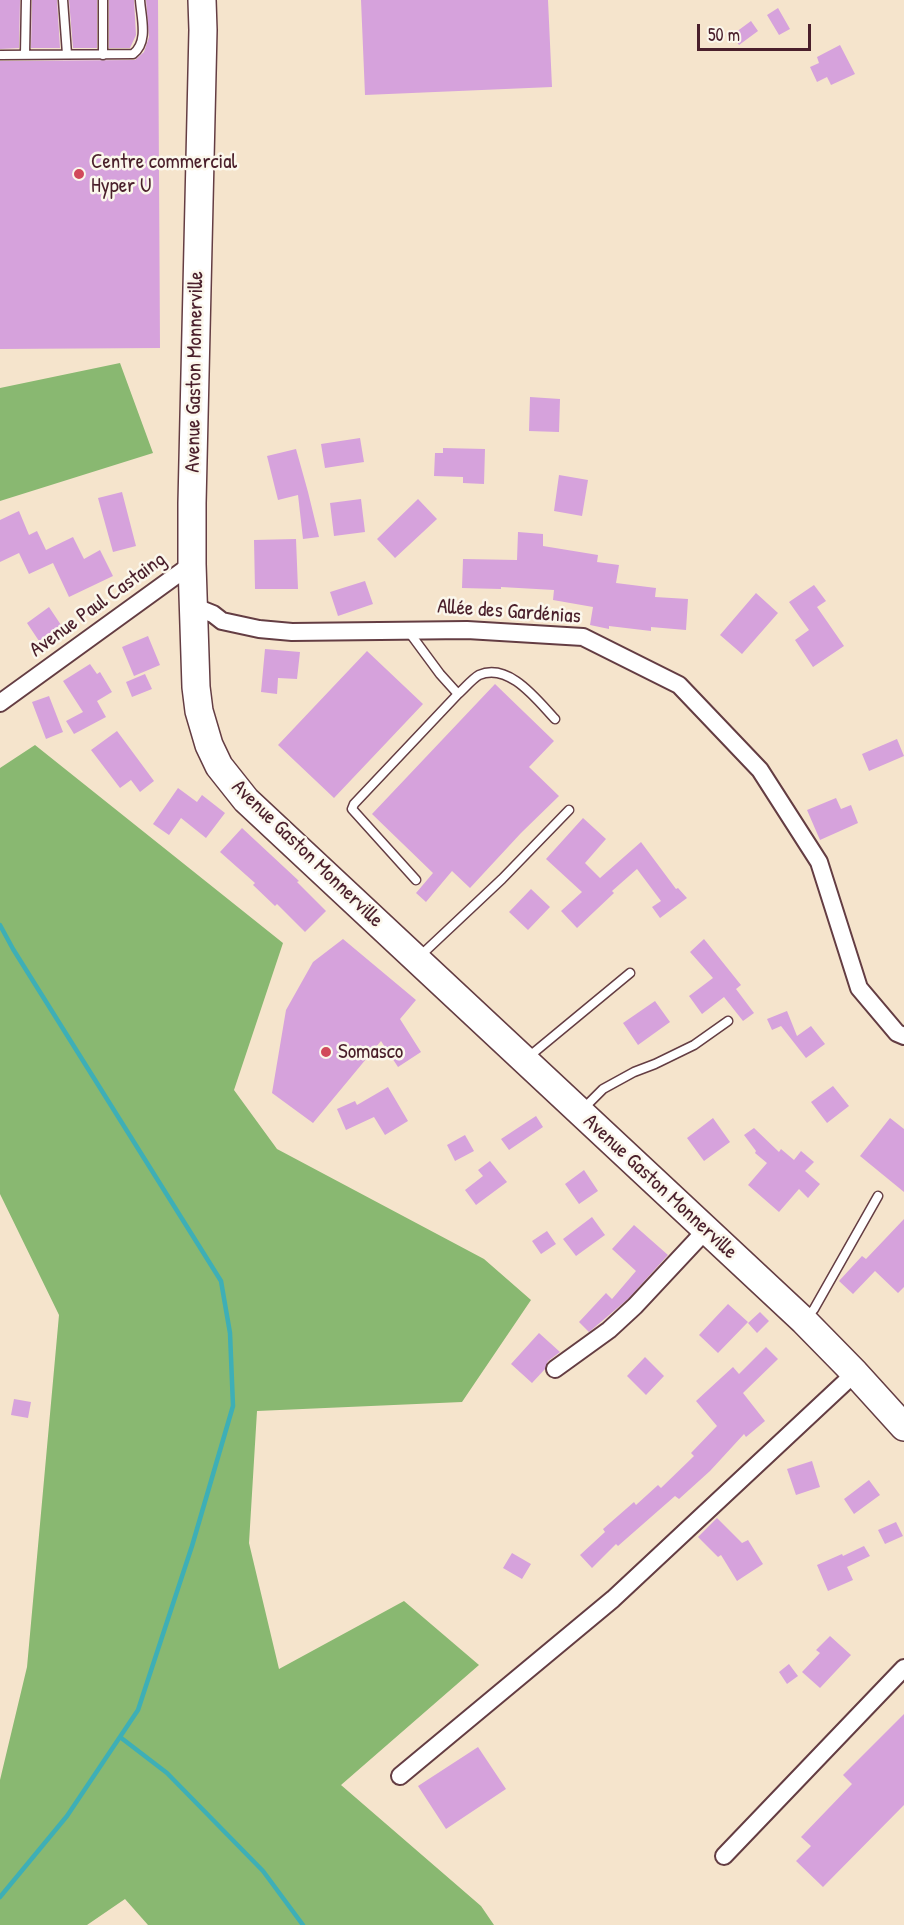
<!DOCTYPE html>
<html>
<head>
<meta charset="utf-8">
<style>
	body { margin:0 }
	#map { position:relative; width:904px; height:1925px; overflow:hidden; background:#f5e4cc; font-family:"Patrick Hand",sans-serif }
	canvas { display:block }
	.scale { position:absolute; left:697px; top:24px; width:114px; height:27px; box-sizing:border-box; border:3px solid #4a1f2b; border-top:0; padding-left:8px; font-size:18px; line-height:21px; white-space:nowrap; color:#4a1f2b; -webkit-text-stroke:4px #fbf7ec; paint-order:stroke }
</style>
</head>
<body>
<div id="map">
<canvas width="904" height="1925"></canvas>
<div class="scale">50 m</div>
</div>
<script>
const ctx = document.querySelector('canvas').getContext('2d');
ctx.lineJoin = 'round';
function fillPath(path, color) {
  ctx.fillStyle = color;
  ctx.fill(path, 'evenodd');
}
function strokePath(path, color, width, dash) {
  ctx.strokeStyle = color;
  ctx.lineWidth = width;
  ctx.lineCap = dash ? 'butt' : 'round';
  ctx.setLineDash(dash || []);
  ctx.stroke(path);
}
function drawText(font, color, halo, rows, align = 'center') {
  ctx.font = font + ' "Patrick Hand",sans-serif';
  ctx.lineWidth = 5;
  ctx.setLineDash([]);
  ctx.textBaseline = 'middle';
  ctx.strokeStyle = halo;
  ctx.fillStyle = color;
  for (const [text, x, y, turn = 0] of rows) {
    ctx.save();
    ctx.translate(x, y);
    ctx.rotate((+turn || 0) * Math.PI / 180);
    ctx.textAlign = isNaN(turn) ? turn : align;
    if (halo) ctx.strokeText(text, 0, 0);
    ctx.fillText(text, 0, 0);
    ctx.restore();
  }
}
fillPath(new Path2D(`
	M120,363L153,453L0,501V388Z
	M35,745L283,943L234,1090L277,1149L484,1259L531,1300L462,1402L257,1411L249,1543L279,1669L404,1601L479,1665L341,1785L481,1906L494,1925H148L125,1899L87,1925H0V1780L27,1667L59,1315L0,1194V768Z`), '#89b871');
strokePath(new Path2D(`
	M0,925L13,949L221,1281L230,1333L233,1406L192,1546L138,1710L67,1816L0,1897
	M120,1737L167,1773L263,1871L303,1925`), '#3eafb6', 4.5);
fillPath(new Path2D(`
	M0,0H20L19,48L0,49Z
	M32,0H57L60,48H31Z
	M69,0H97V48H73Z
	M109,0H134L136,35L130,48H109Z
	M146,0H158L160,348L0,349V61L135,60L144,52L149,37Z
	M361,0H548L552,87L365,95Z
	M778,8L790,29L779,35L767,15Z
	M751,21L758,31L739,45L732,35Z
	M840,45L855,74L831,85L827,77L817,82L810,67L819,63L817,57Z
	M530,397L560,399L559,432L529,431Z
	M360,438L364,462L325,468L321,444Z
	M443,448L485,449L484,484L463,483V477L434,476L435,453H443Z
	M296,449L308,492L319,537L303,539L298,495L278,500L267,456Z
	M559,475L588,480L582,516L554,511Z
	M122,492L136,546L113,552L98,498Z
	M361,499L365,532L334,536L330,503Z
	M418,499L437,519L395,558L377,539Z
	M19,511L29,535L37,531L46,550L73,537L84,559L100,550L113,576L69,597L53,563L29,574L19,553L0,562V520Z
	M518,532L543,534V546L598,555L597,562L619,565L616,583L656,588L655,597L688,599L686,630L651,627V631L609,626V629L590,625L593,607L553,600L554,590L501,587V589L462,588L463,559L517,560Z
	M296,539L298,589H255L254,540Z
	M365,581L373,604L338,616L330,592Z
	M814,585L826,601L817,607L844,646L813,667L795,640L809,630L789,602Z
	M756,593L778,613L742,654L720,635Z
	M49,607L61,625L39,641L27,623Z
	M148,636L160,665L134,676L122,647Z
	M265,649L300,652L297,679L278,678L277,694L261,692Z
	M367,651L423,704L334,798L278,745Z
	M90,664L97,674L100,672L112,692L97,701L106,717L74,734L66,721L83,712L63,681Z
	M145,674L152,689L132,697L126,682Z
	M495,684L554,741L529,767L559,796L521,833L470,888L452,871L426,902L416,893L433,873L372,814Z
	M49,696L63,732L46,739L32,702Z
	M117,731L154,781L140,792L131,780L120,788L91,750Z
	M897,739L904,756L869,771L862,754Z
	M178,788L197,802L202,795L225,813L206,838L181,818L169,835L153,824Z
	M836,798L841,809L851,805L858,823L820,840L807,810Z
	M583,818L606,839L585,863L600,878L641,842L676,889L678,888L687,898L660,918L652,907L661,901L637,869L612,891L614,893L577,928L561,911L582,892L546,859Z
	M242,828L299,881L297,882L326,911L305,932L277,904L275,906L253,885L255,883L220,852Z
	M531,889L550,907L528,930L509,912Z
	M343,939L416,1000L400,1019L421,1052L398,1067L381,1041L313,1123L272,1093L286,1010L313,962Z
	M704,939L741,985L736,989L754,1013L743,1021L724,997L702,1014L689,996L713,978L690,952Z
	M655,1001L670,1022L638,1045L623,1023Z
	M787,1011L797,1036L811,1026L825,1044L806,1058L781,1026L772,1030L767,1019Z
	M833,1086L849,1106L827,1123L811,1102Z
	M388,1087L408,1121L385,1135L374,1117L346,1130L337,1109L355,1101L357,1105Z
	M536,1116L543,1127L509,1150L501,1139Z
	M713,1118L730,1142L704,1161L687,1138Z
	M890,1118L904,1129V1192L860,1156Z
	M754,1128L779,1152L781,1149L794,1160L801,1151L814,1162L805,1171L820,1184L808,1198L799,1189L779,1212L748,1185L767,1163L755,1153L756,1151L744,1135Z
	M465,1135L474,1151L455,1161L447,1145Z
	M490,1161L507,1182L476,1205L465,1190L483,1176L478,1170Z
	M584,1170L598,1191L579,1204L565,1184Z
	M592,1217L605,1235L576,1256L563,1239Z
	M904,1219V1287L898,1293L875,1271L853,1294L839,1281L862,1256L866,1259Z
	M634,1225L668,1255L628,1299L589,1332L579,1322L606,1293L612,1299L636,1271L612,1249Z
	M547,1231L556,1244L541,1254L532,1241Z
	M728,1304L748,1322L718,1353L699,1335Z
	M760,1312L769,1321L757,1333L748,1323Z
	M539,1333L560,1352L548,1361L545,1369L532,1383L511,1364Z
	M766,1347L778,1359L743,1393L765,1421L746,1437L744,1434L710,1471L679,1499L675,1496L618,1546L616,1544L592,1568L580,1555L605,1532L603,1529L634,1502L636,1505L658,1485L661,1488L694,1456L691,1453L717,1426L696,1401L733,1367L739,1374Z
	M645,1357L664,1376L646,1395L627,1376Z
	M14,1399L31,1402L28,1418L11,1415Z
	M812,1461L820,1487L796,1495L787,1469Z
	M869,1480L880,1495L854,1514L844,1499Z
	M717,1518L742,1543L748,1540L763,1564L737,1581L721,1555L718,1557L698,1537Z
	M896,1522L903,1536L885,1544L878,1530Z
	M864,1546L870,1556L847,1567L853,1580L828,1591L817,1565L842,1554L843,1556Z
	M512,1553L531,1564L522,1579L503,1568Z
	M830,1636L851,1655L820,1688L802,1672L820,1653L816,1650Z
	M789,1664L798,1676L787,1684L779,1672Z
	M904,1714V1805L823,1887L796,1861L811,1846L801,1837L852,1784L843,1775Z
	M478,1747L506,1789L446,1829L418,1786Z`), '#d6a2dc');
const lane = new Path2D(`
	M63,0L67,54
	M25,54L26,0
	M0,55L133,54C149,42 141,17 140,0
	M103,55V0
	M409,632L440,674L458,694L354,804L352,809L416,880
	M458,694C464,689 472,679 479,675C509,662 537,700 555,719
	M419,957L502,879L569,810
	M526,1059L630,973
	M582,1110L603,1089L634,1072L655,1064L694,1045L728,1021
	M805,1320L814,1309L878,1196`);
const street = new Path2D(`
	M193,606L213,614L222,621L259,629L292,632L467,630L583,637L679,685L760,770L819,862L859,988L897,1033L904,1036
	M0,703L192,564
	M555,1369L609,1330L635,1306L706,1230
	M400,1776L613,1599L855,1373
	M724,1856L904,1668`);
const primary = new Path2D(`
	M202,0L203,30L192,503V564L196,687L199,711L209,745L219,766L246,800L804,1321L855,1373L904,1427`);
strokePath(lane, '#643d43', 11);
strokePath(street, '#643d43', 20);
strokePath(primary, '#643d43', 30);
strokePath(lane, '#fff', 8);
strokePath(street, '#fff', 16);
strokePath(primary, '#fff', 27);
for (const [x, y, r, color] of [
	[79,174,6,"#d1495b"],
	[326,1052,6,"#d1495b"]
]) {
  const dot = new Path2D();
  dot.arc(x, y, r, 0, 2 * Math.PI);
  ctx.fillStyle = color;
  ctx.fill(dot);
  strokePath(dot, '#fbf7ec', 2);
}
drawText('21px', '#4a1f2b', '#fbf7ec', [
	["Centre commercial",91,162],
	["Hyper U",91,186],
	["Somasco",338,1052]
], 'left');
drawText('21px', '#4a1f2b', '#fbf7ec', [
	["Avenue Gaston Monnerville",195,372,-89],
	["Avenue Paul Castaing",98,605,-36],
	["Allée des Gardénias",509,612,4],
	["Avenue Gaston Monnerville",307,854,44],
	["Avenue Gaston Monnerville",660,1187,43]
]);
</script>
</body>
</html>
